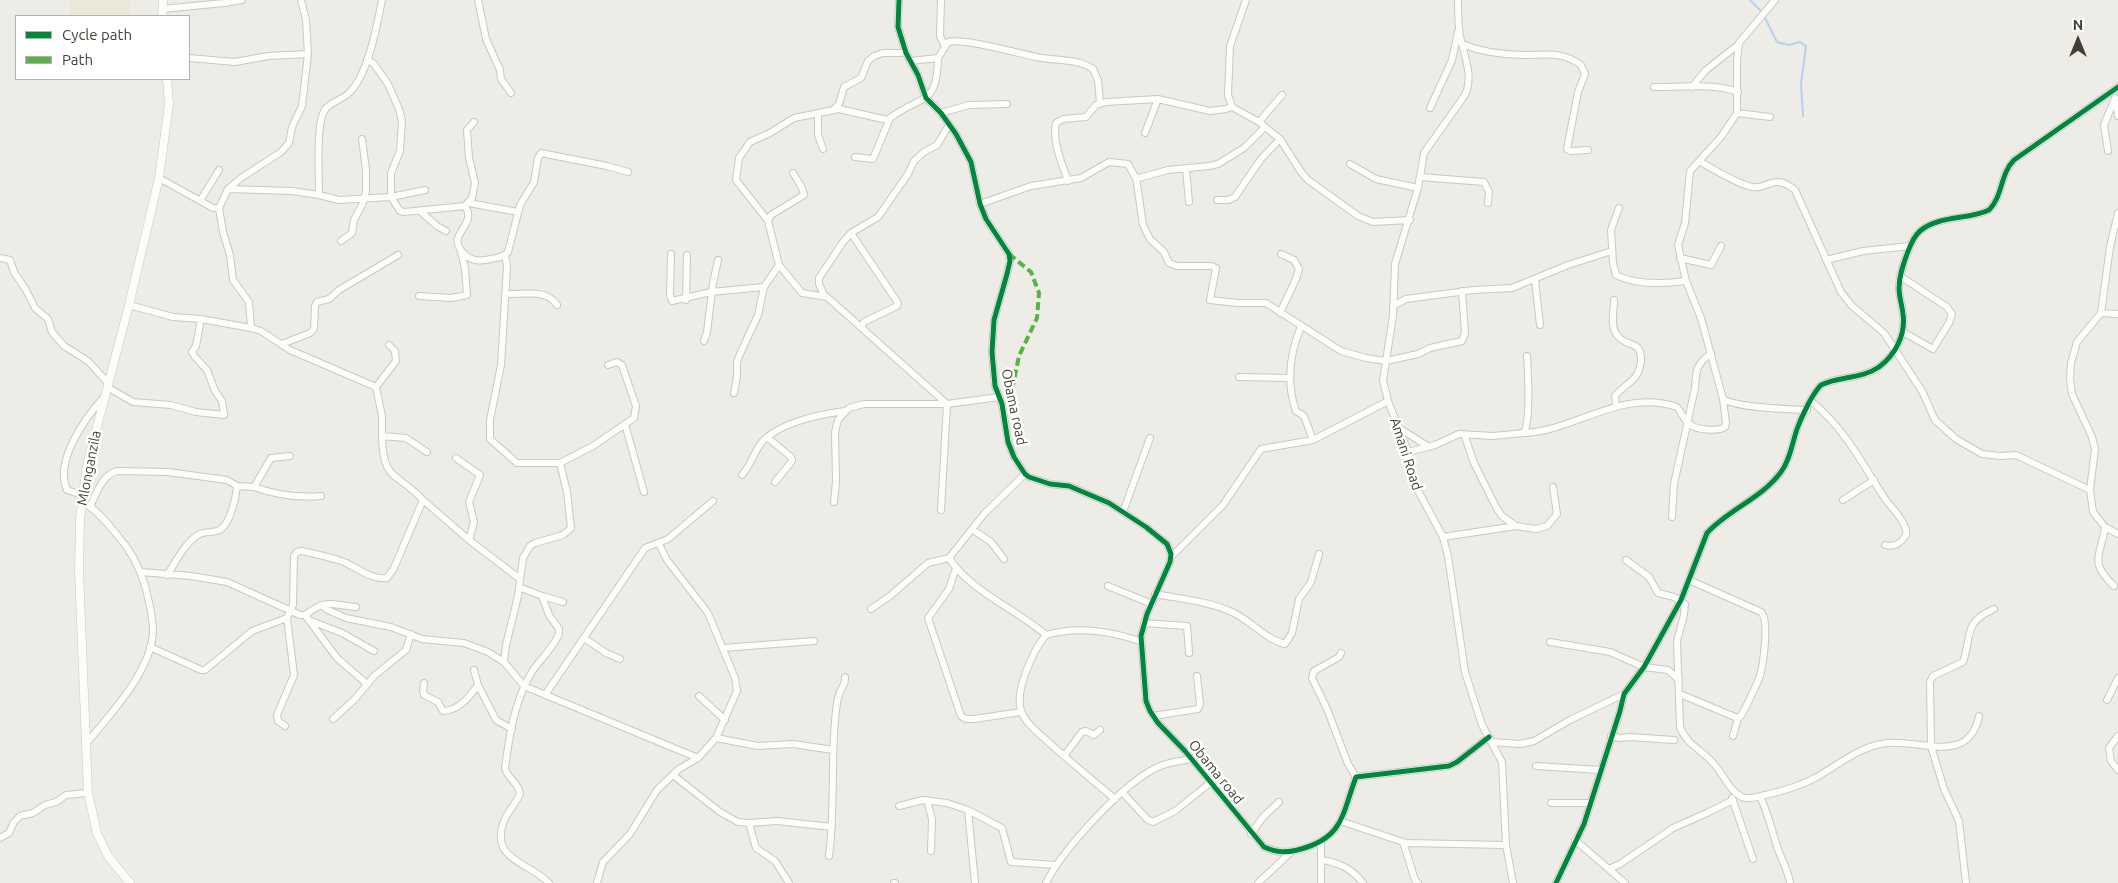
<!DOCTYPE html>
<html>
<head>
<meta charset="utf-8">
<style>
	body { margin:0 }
	#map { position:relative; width:2118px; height:883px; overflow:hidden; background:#eeece6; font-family:Ubuntu,sans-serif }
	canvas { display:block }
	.legend { position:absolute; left:15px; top:15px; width:175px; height:65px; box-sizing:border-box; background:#fff; border:1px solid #b3b2ad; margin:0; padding:6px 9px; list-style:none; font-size:15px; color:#423e33 }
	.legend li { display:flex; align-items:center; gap:10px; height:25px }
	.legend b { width:25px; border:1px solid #b3b2ad }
	.north { position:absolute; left:2053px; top:15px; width:50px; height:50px; -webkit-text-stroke:4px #fff; paint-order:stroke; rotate:0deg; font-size:14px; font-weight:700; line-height:20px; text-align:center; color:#423e33 }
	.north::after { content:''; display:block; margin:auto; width:18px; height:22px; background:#423e33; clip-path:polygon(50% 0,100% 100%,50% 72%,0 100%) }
</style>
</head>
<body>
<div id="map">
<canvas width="2118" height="883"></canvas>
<ul class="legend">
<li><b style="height:6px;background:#00873e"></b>Cycle path</li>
<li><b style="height:6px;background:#57b346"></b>Path</li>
</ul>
<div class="north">N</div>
</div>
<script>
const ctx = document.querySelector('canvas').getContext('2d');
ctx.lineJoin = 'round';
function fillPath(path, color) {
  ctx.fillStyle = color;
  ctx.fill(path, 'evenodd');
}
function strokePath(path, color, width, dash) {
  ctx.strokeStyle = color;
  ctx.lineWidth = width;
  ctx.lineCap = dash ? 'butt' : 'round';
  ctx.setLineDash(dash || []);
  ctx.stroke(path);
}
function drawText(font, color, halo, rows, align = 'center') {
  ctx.font = font + ' Ubuntu,sans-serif';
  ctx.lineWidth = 5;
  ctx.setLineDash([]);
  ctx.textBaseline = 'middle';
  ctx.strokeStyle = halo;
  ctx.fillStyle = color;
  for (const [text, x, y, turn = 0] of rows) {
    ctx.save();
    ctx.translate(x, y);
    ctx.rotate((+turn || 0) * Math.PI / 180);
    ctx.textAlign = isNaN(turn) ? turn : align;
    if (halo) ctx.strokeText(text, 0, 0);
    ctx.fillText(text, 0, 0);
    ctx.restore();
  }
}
fillPath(new Path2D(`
	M70,0H130V16H70Z`), '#ece8d8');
strokePath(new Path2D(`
	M1750,0L1762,12
	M1764,16L1777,42L1789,45L1800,42L1806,46L1801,84L1803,116`), '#b7d1eb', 2);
const minor = new Path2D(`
	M478,0L486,39L500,70L501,79L511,93
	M899,0L898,27L906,53L918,75L926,98L941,113L956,134L971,162L980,204L986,219L1009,254L1010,261L1007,274L994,320L992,352L995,386L1002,404L1008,442L1014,457L1025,474L1029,477L1050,484L1069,486L1109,503L1146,527L1167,544L1171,554L1170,562L1147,614L1141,636L1146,701L1150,711L1158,723L1185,751L1264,847C1277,853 1287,853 1301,849C1344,837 1342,814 1356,777L1449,766L1457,762L1489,737
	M941,0L940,36L945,47
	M1246,0L1230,46L1228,95L1232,107L1259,122L1280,139L1301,172L1308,180L1358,216L1373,222L1410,220
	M1458,0C1458,12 1458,24 1460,36C1464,56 1474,76 1465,95L1424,153L1418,188L1395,264L1393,316L1383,380L1388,401L1408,452L1416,487L1443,537L1448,556L1465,672L1482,725L1502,762L1506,845L1513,883
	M1775,0L1739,43L1737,60V113L1721,137L1690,171L1685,223L1678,245L1686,281L1701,318L1723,399C1738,408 1787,409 1807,410
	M162,9L224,3L242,0
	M1462,44C1482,52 1503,55 1524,55C1546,55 1562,51 1581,65L1585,74L1578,92L1567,149L1571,151L1588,150
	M189,58L235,62L268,56L308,54
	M367,59L374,64L388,84L399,109L402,121L400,151L391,173V197L425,190
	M910,61L938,58L948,42C966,38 1016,53 1036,57C1055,61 1077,58 1093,69L1098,80L1100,103
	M1654,87C1682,88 1711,82 1738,92
	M1692,87L1705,71L1739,44
	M2115,98L2118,116
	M1430,108L1452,60L1458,32
	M834,109L839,104L844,87L861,78L868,61L874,56L883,53H906
	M818,113V135L823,149
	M941,113L969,105L1007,104
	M1737,113L1770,117
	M1259,122L1282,95
	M1145,133L1158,99
	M2108,151L2104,125L2115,98
	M855,157L873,159L890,118C922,94 937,107 938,58
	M1699,161C1713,169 1737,184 1752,187C1769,190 1773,172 1795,190L1841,292L1852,306L1884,333L1922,391L1935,420L1956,439L1982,454L2001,456L2016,455L2090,490
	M1350,164L1376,179L1418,188
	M1186,169L1189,202
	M793,173L802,188L804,195L771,215L768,221L779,265L802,293L827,297L947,404L941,510
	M1136,177L1143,225L1150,239L1164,252L1169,263L1177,266H1211L1216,268L1210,300L1238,303H1266L1341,351L1366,358L1386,361L1418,354L1430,348L1462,341L1465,333L1462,291
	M1420,177L1484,182L1489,192L1488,203
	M159,178L213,208H219L228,189L241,178L281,152L289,143L292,127L302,106L308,54L306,20L301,0
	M1068,181C1062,164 1052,141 1056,123L1063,119L1086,117L1096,105L1106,102L1158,99L1210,111L1226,109L1232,107
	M228,189L292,191L319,195L339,200L391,197L400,211L404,212L465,206L472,198L475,183L469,158L467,130L474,122
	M319,195C319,175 316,127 324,111C329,102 342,100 349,93C368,75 377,26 382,0
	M1217,200H1228L1235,197L1261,159L1280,139
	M200,201L219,170
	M469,203L518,212
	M980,204L1031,186L1081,178L1109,162L1128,164L1135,177L1139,178L1168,170L1209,166L1218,164L1244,148L1265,127
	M465,206C474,219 462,227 458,238C457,242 458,246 460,249C468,261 478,262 491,259C497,258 504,257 508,252L520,205L534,182L538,158L541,153L607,166L628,172
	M219,208L223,232L230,255L233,280L249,302L251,328
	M1619,208L1611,230L1613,263L1616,275C1636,285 1664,284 1686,281
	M420,211L437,226L446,231
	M2118,213L2110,247L2101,313L2077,342L2071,363L2070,379L2072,394L2092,437L2095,449L2090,490L2093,512L2105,527L2118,534
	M768,221L736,180L739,158L750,142L770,133L794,118L839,109L887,120
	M851,233L898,303L897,306L864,322L862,327
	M341,241L352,233L354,220L363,203L366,191V170L362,139
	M671,254L670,295L672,301L711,292L764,287
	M505,255L507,266L501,365L490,420V439L517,463H560
	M0,258L10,260L14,272L26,290L35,308L48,319L52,332L64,346L88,361L108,383
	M1680,258L1711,265L1721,246
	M1826,260L1863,251L1910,246
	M1900,276L1947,307L1952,314L1949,323L1933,349L1903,332
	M1535,280L1540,325
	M505,294C523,295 546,288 557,305
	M824,295L819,284V278L843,242L851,233L878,217L908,174L914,161L924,152L937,145L949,125
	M419,296L451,298L467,295L465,268L461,252
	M686,300L687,255
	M1614,300C1614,310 1610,327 1617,335C1627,349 1642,338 1641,362C1640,367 1639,372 1636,376C1630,384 1621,388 1615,396L1616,406
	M129,305L173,317L201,319L251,328L261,331L290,350L376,387L382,416V436L406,438L427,452
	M1393,306L1406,299L1474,290L1512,288L1568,265L1612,251
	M1280,313L1296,279L1299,269L1294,260L1281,254
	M2101,313L2118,314
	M1301,326C1290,353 1286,383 1296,411L1304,416L1313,440
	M704,341L707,332L713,283L718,260
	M282,344L310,333L314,329L315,306L317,302L329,299L339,290L398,255
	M1239,377L1290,378
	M107,387L133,402L171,405L196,412L224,415L222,401L215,391L207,370L195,357L192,352L196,346L201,319
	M376,387L396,361L395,351L389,345
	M734,393L737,376V362L740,354L758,315L764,287L779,265
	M1811,401C1844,428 1861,461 1883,496C1890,507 1908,522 1906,535C1901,543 1895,548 1885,545
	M625,424L644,492
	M1399,428L1429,447
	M1524,433C1575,431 1622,388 1677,407C1681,412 1684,420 1689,424C1697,430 1717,432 1725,427L1726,423L1723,399
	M1464,434L1474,463L1497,509L1502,516L1516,526
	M767,437L791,457L792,461L775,482
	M1408,452L1435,445L1459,434L1493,436L1524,433C1531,419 1528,373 1527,356
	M456,458L480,475L469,502L474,522L469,540
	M742,475C751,465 754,452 762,442C779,423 820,414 845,411
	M237,486L254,487L271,458L290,456
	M254,487C276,495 298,498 321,496
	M82,495L67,490C54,461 85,418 104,397
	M423,500L469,540L520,579
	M1843,500L1874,480
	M834,502L836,481L835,432L838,420L849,408L864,404H947L999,397
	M90,507C96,494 102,475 117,471L168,472L227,480L237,486C236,498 230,527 217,531C211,533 204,531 198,535C184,544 176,562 167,575
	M1123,512L1150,438
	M1672,517L1674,484L1695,388C1696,370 1696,365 1711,353
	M2105,527C2101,556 2088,561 2114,586
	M973,530L991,542L1004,559
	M1443,537L1516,526L1536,529L1547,526L1557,514L1553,487
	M1171,557L1223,505L1261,449L1313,440L1388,401
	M949,558C971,592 1016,609 1046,635
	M1626,560L1649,577L1658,593L1674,597L1685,604L1684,615L1677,641L1680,727C1686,744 1702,750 1713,763C1724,774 1728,790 1742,797C1749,800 1755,797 1761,796C1779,792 1798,787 1815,778C1838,765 1860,746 1887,743C1923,740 1969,765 1979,716
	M956,568L949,589L928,618L961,716L966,719H974L1021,712
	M141,572L191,576L227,582L300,615H305C328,598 330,605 356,607
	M1108,586L1152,604
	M519,587L542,596L549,615L559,629V634C552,650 538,661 530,675C514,703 509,738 505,768C507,779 519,782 520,794C516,803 508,811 504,821C489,860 529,862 549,883
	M1155,594C1181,599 1208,601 1232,612C1250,620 1265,639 1285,644L1292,633L1299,599L1311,582L1319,554
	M542,596L563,602
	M321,605L328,610L346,618L391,627L422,639L464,643L488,652L504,662L524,686L698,758
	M871,609L890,596L928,563L949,558L984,514L1025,474
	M305,615L337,658L367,684
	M311,621L342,633L374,651
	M1144,623L1187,626L1189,653
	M584,638L606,653L620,659
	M1550,642L1610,652L1644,667L1668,670L1679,680
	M150,647L201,670H205L252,631L287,618
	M723,648L814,641
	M1341,653L1339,657L1314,671L1312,678L1327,709L1348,764L1356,777
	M504,662L506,645L518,596L523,558L530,546L535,543L563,535L571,528L567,492L560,463L593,446L634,418L636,406L622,365L617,362L608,365
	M424,683L423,691L424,695L438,702L443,711C460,710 469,697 478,685L474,670
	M478,685L496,720L512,729
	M1680,694L1735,717H1740C1745,710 1754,690 1758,681C1763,670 1770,620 1761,612L1689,580
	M545,695L645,548L668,539L713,501
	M699,696L725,720
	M2107,700L2118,678
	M1153,716L1198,709L1200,704L1197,676
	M333,719L355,699L374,676L406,650L411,634
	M285,726L278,721L277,715L294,675L287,618L293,605L294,556L297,552L302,551C315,554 330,557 344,562C358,568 371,580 387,578L394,568L423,500C396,471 383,482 382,436
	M1611,736L1620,738L1630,737L1674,740
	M1733,736L1738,718
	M2118,736L2109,748L2111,761L2118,770
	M716,738L758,746L793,744L833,750
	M1493,742L1520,744L1534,741L1570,720L1624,694
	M86,744C110,714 151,672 153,632C153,621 151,611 149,602C145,581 138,563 126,546C116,534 100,512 87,505
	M1064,756L1082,732L1086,731L1094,735L1100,730
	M1536,766L1600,770
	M673,775L720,812L738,822L749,823L777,821L832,827
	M1122,792L1147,819L1153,822L1175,811L1210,783
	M1760,796C1768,813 1772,831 1778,849C1782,861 1788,870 1790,883
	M1732,798L1753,859
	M1115,799C1091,779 1068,760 1045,739C1037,732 1026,723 1022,713C1013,694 1033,650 1046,635C1078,626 1109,631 1140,641
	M927,800L932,819L931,851
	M1551,803H1591
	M899,806L923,800L947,803L968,810L1002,828L1011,862L1056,865
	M968,810L975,883
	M1340,821L1406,843L1506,845
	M749,823L756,848L775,861L789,883
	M1251,834L1263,817L1279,802
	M0,838L9,833L14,822L20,816L33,813L45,805L56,802L66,795L88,793
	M1575,840L1625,883
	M1403,842L1415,880L1418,883
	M829,856C835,811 831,766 835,721C836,713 836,703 839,695C841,687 846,685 845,677
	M1322,860C1340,863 1352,869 1363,883
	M1609,869L1620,864L1673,828L1707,813L1733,800
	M597,883L603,862L630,834L657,790L679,769L698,758L716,738L737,691L735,678L708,613L667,560L659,544
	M894,883H895
	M1046,883C1063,849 1123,783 1158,767C1168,762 1181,761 1192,759
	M1258,883L1291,852
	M1321,883V842
	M1556,883L1584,824L1620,711L1624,694L1644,667L1681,600L1707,533C1729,509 1761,499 1781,472C1790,460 1792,444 1797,429C1801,418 1812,394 1821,385C1839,376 1862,379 1879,367C1895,355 1906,335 1903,314C1902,305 1899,297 1899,288C1899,276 1903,265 1907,254C1910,246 1913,237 1920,231C1939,215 1969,220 1989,210C2003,196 2000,174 2014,160L2118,87
	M1966,883L1959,821L1944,789L1931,746L1930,682L1933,676L1963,662C1972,636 1963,622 1994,609`);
const tertiary = new Path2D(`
	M162,16L163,0
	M130,883L108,856L97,833L88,793L79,571L80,519L87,465L129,305L159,178L169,104L167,79`);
strokePath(minor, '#cac8c2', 8);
strokePath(tertiary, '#cac8c2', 9);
strokePath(minor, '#fcfcfb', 6);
strokePath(tertiary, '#fcfcfb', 8);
strokePath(new Path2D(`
	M1009,254L1031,272L1039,293L1037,318L1019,356L1013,385`), '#57b346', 4, [8, 4]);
strokePath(new Path2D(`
	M899,0L898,27L906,53L918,75L926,98L941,113L956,134L971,162L980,204L986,219L1009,254L1010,261L1007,274L994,320L992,352L995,386L1002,404L1008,442L1014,457L1025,474L1029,477L1050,484L1069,486L1109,503L1146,527L1167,544L1171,554L1170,562L1147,614L1141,636L1146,701L1150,711L1158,723L1185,751L1264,847C1277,853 1287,853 1301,849C1344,837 1342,814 1356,777L1449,766L1457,762L1489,737
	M1556,883L1584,824L1620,711L1624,694L1644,667L1681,600L1707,533C1729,509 1761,499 1781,472C1790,460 1792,444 1797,429C1801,418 1812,394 1821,385C1839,376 1862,379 1879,367C1895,355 1906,335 1903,314C1902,305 1899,297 1899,288C1899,276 1903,265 1907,254C1910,246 1913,237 1920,231C1939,215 1969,220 1989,210C2003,196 2000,174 2014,160L2118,87`), '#00873e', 5);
drawText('14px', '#423e33', '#fff', [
	["Obama road",1014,407,78],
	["Amani Road",1406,454,72],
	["Mlonganzila",89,468,-79],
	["Obama road",1216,772,51]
]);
</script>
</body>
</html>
